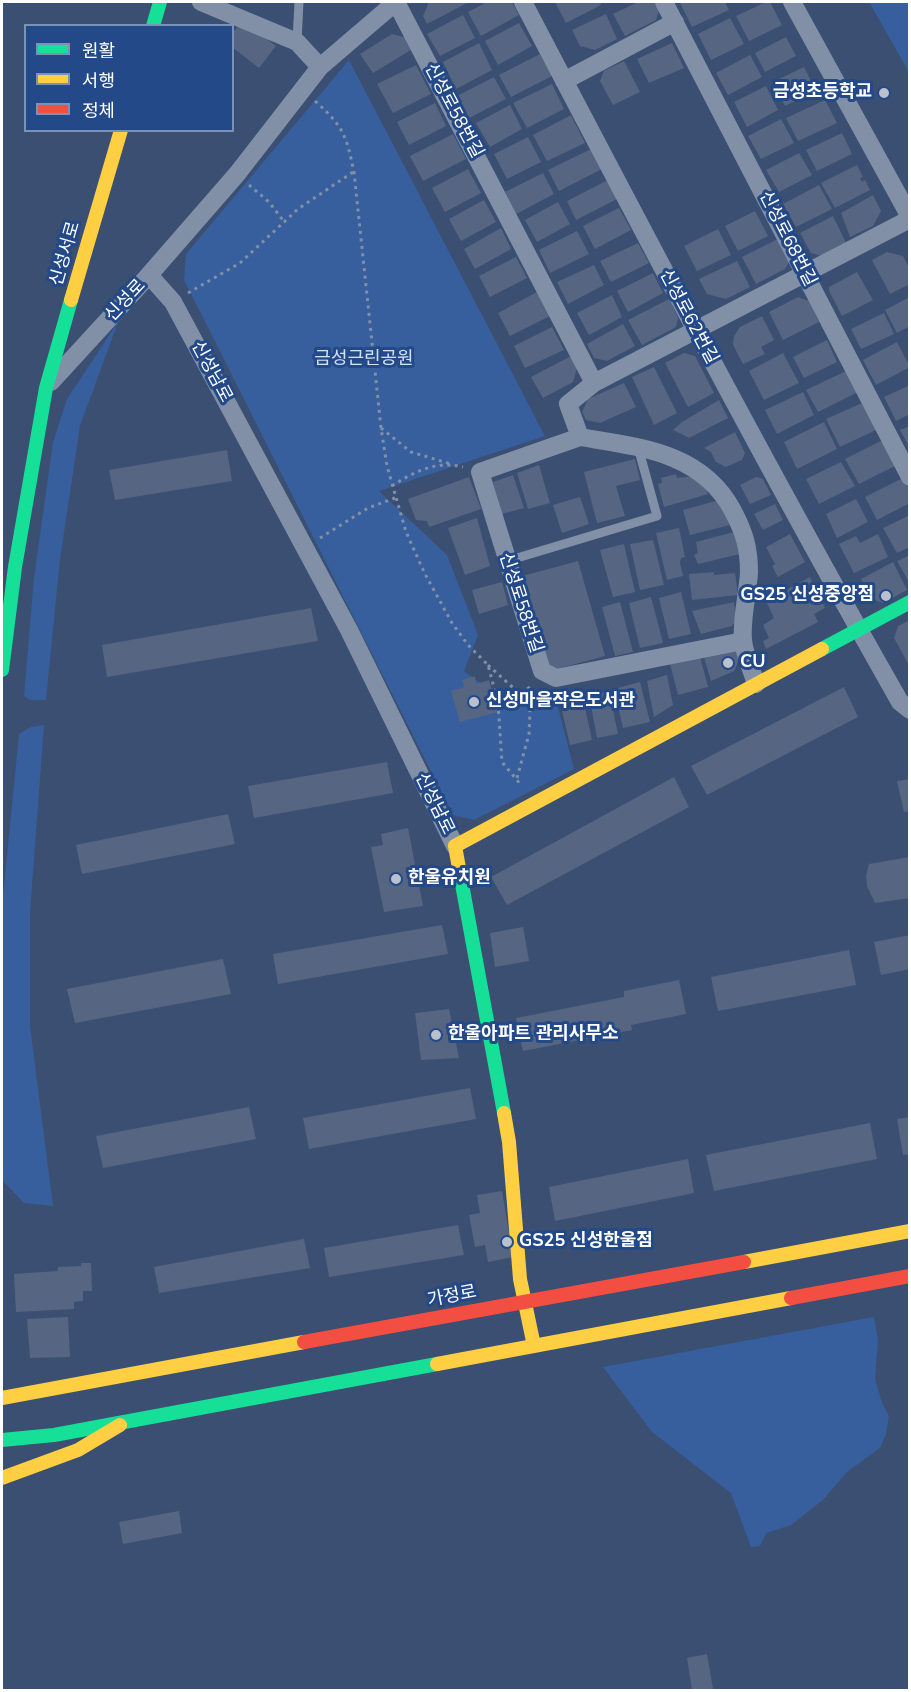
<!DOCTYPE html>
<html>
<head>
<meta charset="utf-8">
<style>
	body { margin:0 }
	#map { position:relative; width:911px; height:1692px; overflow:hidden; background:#3a4f71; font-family:"Nunito Sans","Noto Sans KR",sans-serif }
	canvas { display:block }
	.frame { position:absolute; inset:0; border:3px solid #fff; pointer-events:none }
	.legend { position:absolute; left:24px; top:24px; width:210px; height:108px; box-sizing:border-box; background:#234988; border:2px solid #7b92b8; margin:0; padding:8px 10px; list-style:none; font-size:18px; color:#fff }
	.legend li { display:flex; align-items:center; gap:12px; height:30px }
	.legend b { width:30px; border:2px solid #7b92b8 }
</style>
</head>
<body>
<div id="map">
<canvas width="911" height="1692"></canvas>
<div class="frame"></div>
<ul class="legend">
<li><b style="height:8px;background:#16e098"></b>원활</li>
<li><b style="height:8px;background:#ffcf43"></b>서행</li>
<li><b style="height:8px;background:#f24e42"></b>정체</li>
</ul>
</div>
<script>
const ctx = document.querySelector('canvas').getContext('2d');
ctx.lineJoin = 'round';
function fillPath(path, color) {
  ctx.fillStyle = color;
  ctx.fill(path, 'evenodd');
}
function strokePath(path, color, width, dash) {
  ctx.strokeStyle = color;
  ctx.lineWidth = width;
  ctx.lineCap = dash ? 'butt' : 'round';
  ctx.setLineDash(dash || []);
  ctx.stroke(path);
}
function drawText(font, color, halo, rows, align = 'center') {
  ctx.font = font + ' "Nunito Sans","Noto Sans KR",sans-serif';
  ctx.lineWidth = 6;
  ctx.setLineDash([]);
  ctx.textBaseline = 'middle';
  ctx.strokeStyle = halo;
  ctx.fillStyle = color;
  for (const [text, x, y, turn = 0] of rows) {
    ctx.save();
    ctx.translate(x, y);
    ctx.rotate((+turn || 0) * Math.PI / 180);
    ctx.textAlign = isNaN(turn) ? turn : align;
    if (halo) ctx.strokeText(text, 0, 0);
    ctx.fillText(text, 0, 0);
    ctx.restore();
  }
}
fillPath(new Path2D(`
	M869,2H909V72Z
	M349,60L545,436L379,491L447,555L478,635L464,671L499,697L554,692L574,769L474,820L453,815L184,280L186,254Z
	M118,322L80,426L60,559L46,700H30L24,696L34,578L53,442L67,399Z
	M44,725L30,912V1026L53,1206L24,1203L2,1180V907L19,734L31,727Z
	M874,1317L878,1340L875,1379L882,1403L889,1416L886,1434L880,1448L847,1472L823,1500L791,1525L766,1533L760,1546L751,1547L731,1493L652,1432L603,1367Z`), '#375f9e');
fillPath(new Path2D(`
	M429,2H469L427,24L423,16Z
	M487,2H512L519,15L481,36L468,12Z
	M555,2H600L601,5L566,23Z
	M638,2H654L659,10L656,20L625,36L613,14Z
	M683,2H725L729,10L692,27L680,3Z
	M766,2H770L782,25L749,41L736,16Z
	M606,14L617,39L595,50L580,46L572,30Z
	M463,15L475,38L440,56L427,34Z
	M730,18L744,44L711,60L698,34Z
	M244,21L276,46L259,68L232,47V33Z
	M519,23L532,46L498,65L485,41Z
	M392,34L404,37L411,50L373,73L360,54Z
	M786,37L796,56L765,72L755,53Z
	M479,43L492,70L456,89L443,62Z
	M672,43L684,68L649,83L637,59Z
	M540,54L552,76L511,97L499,75Z
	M750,55L762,77L728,95L716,73Z
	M624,61L640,92L613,105L600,81L604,71Z
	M416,65L431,94L393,113L377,84Z
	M804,67L816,91L785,106L773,82Z
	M494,77L506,99L469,118L457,96Z
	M552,84L564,109L527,128L513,103Z
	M766,86L778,110L747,127L734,102Z
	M825,100L837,123L798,141L786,118Z
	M435,103L446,126L409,145L397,122Z
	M510,105L522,129L490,147L476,123Z
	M571,115L585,143L547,161L533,135Z
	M781,119L794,143L761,159L748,136Z
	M842,133L852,154L817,171L806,150Z
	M453,134L466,159L423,181L410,156Z
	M528,137L541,162L507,179L494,154Z
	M591,149L602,169L559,191L548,170Z
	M799,153L812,175L779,192L766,170Z
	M857,165L863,177L860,178L862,182L865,180L870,190L835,208L821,183Z
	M468,169L481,193L445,212L432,188Z
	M543,173L554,194L516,214L505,192Z
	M608,180L617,199L576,220L567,201Z
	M819,185L832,209L796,227L783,204Z
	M873,195L881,211L873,226L850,237L841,213Z
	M484,200L496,222L461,241L449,219Z
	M558,202L570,224L537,242L525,220Z
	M619,208L631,230L595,249L583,226Z
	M755,211L768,236L738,251L725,226Z
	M833,216L846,243L822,256L811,253L800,233Z
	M501,228L511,249L475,269L464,249Z
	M718,229L731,255L697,271L684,246Z
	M577,231L589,254L550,273L539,250Z
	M780,238L791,259L785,269L756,284L742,257Z
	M638,243L649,263L611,282L600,261Z
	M887,252L903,256L910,270V284L890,294L872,260Z
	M516,257L527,278L490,297L479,276Z
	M737,261L750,287L726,299L707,294L699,279Z
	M594,265L604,285L568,304L557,282Z
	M857,272L873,300L842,316L829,291V287Z
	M653,273L663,293L628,312L617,291Z
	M537,292L550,316L510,336L498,313Z
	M612,295L622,317L589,335L577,313Z
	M798,297L809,301L819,322L783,340L769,312Z
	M910,297V326L897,333L885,310Z
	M669,299L678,318L676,327L642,345L628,320Z
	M884,313L894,334L861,349L851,329Z
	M762,316L774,340L761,347L765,354L743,364L733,345L734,336L740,327Z
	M623,324L635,346L607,361L594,358L587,344Z
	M552,327L564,350L525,368L514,346Z
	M827,340L837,362L804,378L793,357Z
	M897,342L910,367L876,385L863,360Z
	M684,353L695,356L714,393L688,407L665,363Z
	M783,353L799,383L764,400L749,371Z
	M571,356L577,368L573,382L543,398L531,377Z
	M654,367L677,413L654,425L632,377Z
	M846,371L858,392L818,412L806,390Z
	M624,383L636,407L600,423L586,420L582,412L588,399Z
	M910,385V414L896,421L884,397Z
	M803,392L814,415L777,434L765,410Z
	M719,400L728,418L689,438L673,430L682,422Z
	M862,403L876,430L840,447L826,419Z
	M824,422L837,449L797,469L784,442Z
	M910,426V448L900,430Z
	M735,432L745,453L742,460L726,467L716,462L711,452L704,448Z
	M883,440L897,465L859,484L845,459Z
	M227,450L232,481L115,500L109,470Z
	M635,459L640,480L616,486L625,516L597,523L584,472Z
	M841,462L855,486L819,504L806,479Z
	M539,465L550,503L528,509L517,473Z
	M676,474L677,478L703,475L708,494L664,507L658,484L662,483L661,478Z
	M513,475L524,508L502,514L493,482Z
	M469,477L481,509L429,527L427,521L416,520L408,499Z
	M756,477L763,479L771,495L750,504L740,485Z
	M903,478L910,491V503L877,520L865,497Z
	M580,497L589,524L562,533L553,505Z
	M723,499L730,525L690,535L683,510Z
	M856,499L868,522L837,538L826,514Z
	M775,504L783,520L763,530L754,514Z
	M910,515V547L897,553L883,528Z
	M477,518L490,566L465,575L448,528Z
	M679,528L685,557L681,558L680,563L683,576L667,580L656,533Z
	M738,531L744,553L698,564L694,555L698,553L696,542Z
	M790,534L805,562L778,577L772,566L775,564L766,547Z
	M878,534L888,557L854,573L839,544L856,536L860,543Z
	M653,540L664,585L640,590L630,544Z
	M624,544L635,592L613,597L600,550Z
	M910,555V584L897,561Z
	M578,561L605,656L557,669L547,665L519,577Z
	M893,562L907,590L883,603L872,599L861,579Z
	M714,572V575L735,573L738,595L692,600L689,574Z
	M810,577L825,608L814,614L818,622L766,649L763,641L769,638L763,625L774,618L766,601Z
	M502,582L508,605L479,614L472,590Z
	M681,592L691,634L669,639L659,598Z
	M651,597L663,643L640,648L629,603Z
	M620,602L633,652L615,656L602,607Z
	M734,602L736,620L732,626L701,634L692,611Z
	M311,608L318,641L107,677L102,645Z
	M910,620V667L894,638L898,626Z
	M736,646L739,660L734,671L711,681L703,654Z
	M699,653L708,687L678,695L669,660Z
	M667,675L673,705L654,717L647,681Z
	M475,676L476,684L489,680L498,712L460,722L451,691L464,687L462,680Z
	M640,682L650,722L623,728L614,689Z
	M844,687L858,717L707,795L691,766Z
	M609,691L618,734L597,738L589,695Z
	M582,694L592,740L570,745L560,702Z
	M387,762L393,793L254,818L248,786Z
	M674,777L689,807L507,905L491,877Z
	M910,779V811L904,812L897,781Z
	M228,814L235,844L82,874L76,845Z
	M408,828L423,906L384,912L371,847L383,845L381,834Z
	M910,857V898L875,903L867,886L866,876L869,864Z
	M442,925L448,954L278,984L273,954Z
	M523,927L529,961L495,967L490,933Z
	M910,935V969L881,975L874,942Z
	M849,950L856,985L718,1011L711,977Z
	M223,959L231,994L75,1023L67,989Z
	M679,980L686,1014L631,1025L632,1030L523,1051L516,1018L624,997V991Z
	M449,1009L459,1058L421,1060L415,1013Z
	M470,1088L476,1119L309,1149L303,1118Z
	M249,1107L256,1139L103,1168L96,1136Z
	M910,1117V1154L903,1155L897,1119Z
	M870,1123L877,1159L714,1191L706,1155Z
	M688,1159L694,1193L555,1221L549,1187Z
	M502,1191L513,1257L488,1262L485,1245L475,1247L469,1215L480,1213L477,1195Z
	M458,1225L464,1255L329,1277L324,1248Z
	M304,1239L310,1268L159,1293L154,1267Z
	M81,1263H91L92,1291H83V1301L74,1302V1309L16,1312L14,1274L58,1271V1267L81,1266Z
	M68,1317L70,1357L30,1358L27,1319Z
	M179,1511L182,1533L123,1544L119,1522Z
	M707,1654L713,1689L692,1690L687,1658Z`), '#566682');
strokePath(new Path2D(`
	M315,101C344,127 346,135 354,172L381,428L387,466L406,532L425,574L452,623L468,645L488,665L498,703L502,762L521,785
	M249,185L269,202L285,223
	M188,293L240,263L298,209L353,172
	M381,428L411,452L451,464
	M392,486C413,472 437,460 463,467
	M320,538L368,508L395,498
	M488,665L520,694
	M517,778L529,734L530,711L520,694L531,686`), '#8190a7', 3, [3, 4.5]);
strokePath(new Path2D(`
	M297,42L299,2
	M507,561L657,516L638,447`), '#8190a7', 9);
strokePath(new Path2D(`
	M201,2L297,42L320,67
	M396,2L594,383L568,404L580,437C639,447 702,452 733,511C744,532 749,547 749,572C748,594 741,618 743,640C744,654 752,670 756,684
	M523,2C646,237 769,472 900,702L910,710
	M664,2L910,477
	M792,2L910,217
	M564,81L675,22
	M149,275L173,302L349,630L455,846
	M51,382L149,275L237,174L320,67L396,2
	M594,383L910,219
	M580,437L480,472L542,671L556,678L743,641`), '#8190a7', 18);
strokePath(new Path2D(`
	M153,26L160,2
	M822,649L910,602
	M2,670L15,567L46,388L71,300
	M459,868L504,1113
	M2,1440L54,1435L437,1364`), '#16e098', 14);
strokePath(new Path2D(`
	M71,300L121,130
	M459,868L455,846L822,649
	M504,1113L509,1142L520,1279L534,1346
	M744,1262L910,1231
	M437,1364L791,1298
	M2,1398L304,1342
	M2,1478L78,1450L120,1425`), '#ffcf43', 14);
strokePath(new Path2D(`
	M791,1298L910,1276
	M304,1342L744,1262`), '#f24e42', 14);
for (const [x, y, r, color] of [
	[884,93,6,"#bac1cd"],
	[886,596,6,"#bac1cd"],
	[728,663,6,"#bac1cd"],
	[474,702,6,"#bac1cd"],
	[396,879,6,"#bac1cd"],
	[436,1035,6,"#bac1cd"],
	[507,1242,6,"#bac1cd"]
]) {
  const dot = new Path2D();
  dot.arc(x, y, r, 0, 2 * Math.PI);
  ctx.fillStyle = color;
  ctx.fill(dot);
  strokePath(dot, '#234988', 2);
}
drawText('bold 18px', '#fff', '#234988', [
	["금성초등학교",872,93,"right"],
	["GS25 신성중앙점",874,596,"right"],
	["CU",740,663],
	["신성마을작은도서관",486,702],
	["한울유치원",408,879],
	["한울아파트 관리사무소",448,1035],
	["GS25 신성한울점",519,1242]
], 'left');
drawText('18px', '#fff', '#234988', [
	["신성로58번길",453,111,62],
	["신성로68번길",787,239,63],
	["신성서로",66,254,-74],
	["신성로",126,301,-47],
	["신성로62번길",688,317,62],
	["신성남로",211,372,62],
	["신성로58번길",520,603,72],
	["신성남로",434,804,64],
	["가정로",452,1297,-11]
]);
drawText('18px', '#d3e1f7', '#234988', [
	["금성근린공원",364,360]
]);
</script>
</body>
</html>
